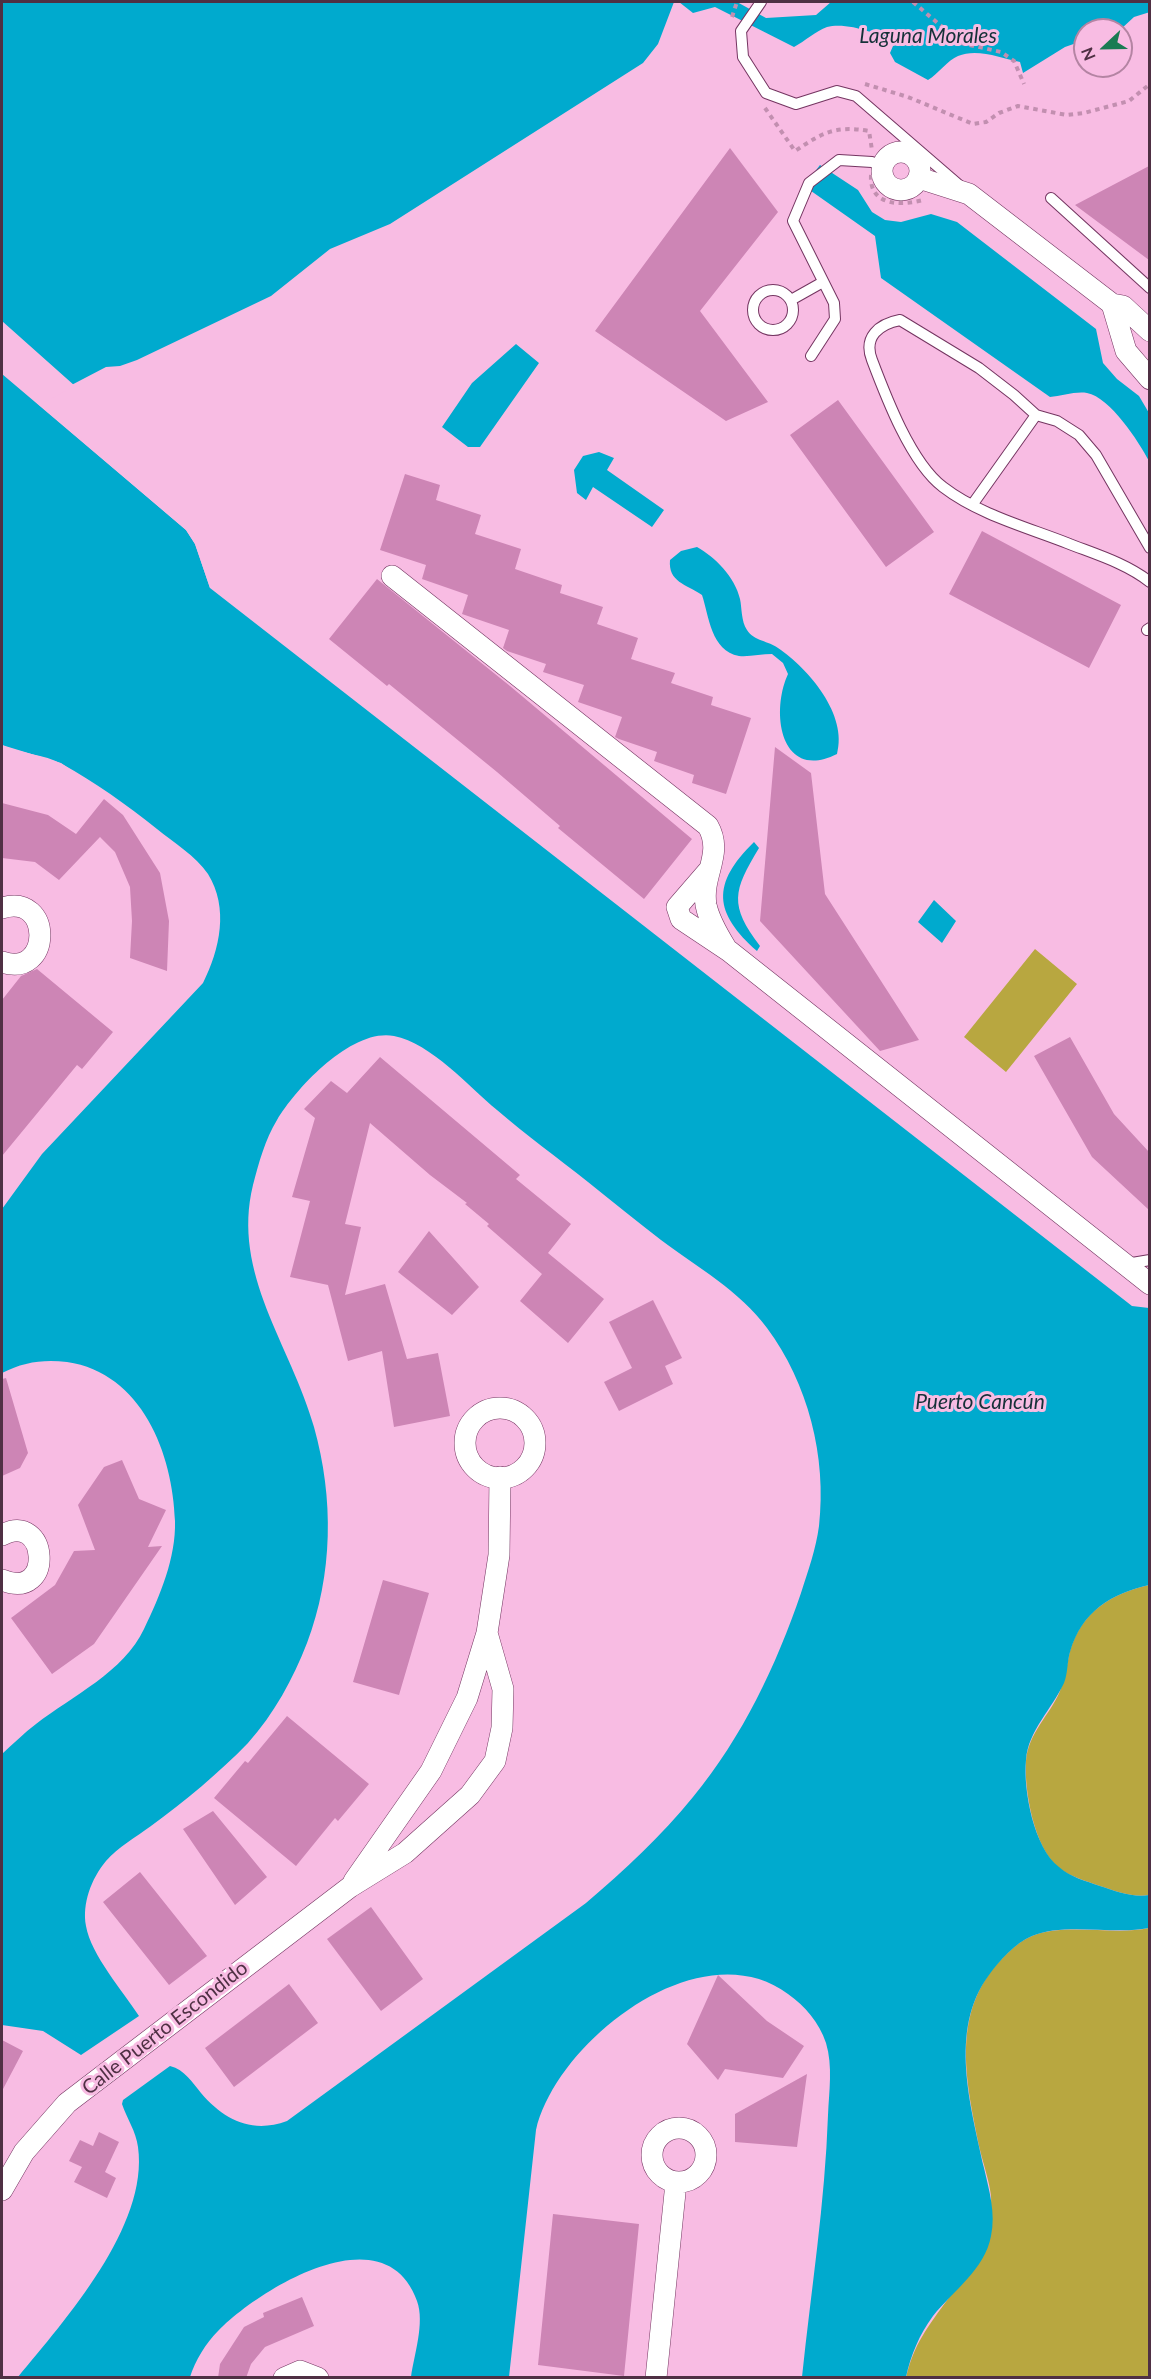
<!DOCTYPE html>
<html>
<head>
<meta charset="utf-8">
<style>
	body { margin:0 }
	#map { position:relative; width:1151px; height:2379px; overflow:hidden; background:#f8bce3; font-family:Lato,sans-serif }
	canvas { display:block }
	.frame { position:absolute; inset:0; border:3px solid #4f3044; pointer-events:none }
	.north { position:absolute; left:1073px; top:18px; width:60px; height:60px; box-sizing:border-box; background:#f8bce3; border:2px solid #b484a3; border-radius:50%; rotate:248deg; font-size:16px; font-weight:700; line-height:24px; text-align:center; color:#4f3044 }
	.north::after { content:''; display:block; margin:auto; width:21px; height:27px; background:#197b53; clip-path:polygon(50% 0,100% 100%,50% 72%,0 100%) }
</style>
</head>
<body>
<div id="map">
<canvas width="1151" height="2379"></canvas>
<div class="frame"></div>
<div class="north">N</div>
</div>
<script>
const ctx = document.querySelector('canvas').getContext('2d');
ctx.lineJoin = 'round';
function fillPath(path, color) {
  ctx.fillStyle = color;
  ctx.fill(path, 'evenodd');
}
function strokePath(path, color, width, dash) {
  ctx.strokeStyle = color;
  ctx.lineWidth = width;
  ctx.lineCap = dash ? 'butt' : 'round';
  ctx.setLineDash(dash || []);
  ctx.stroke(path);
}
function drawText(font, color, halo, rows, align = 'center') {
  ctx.font = font + ' Lato,sans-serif';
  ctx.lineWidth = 6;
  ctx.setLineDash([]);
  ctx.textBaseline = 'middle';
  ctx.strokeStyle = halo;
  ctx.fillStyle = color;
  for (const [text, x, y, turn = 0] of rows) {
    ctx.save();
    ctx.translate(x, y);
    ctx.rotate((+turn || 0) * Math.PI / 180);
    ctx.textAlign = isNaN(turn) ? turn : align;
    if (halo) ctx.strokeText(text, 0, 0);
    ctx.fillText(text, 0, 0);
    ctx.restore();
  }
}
fillPath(new Path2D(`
	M1035,949L1077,984L1006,1072L964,1037Z
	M1149,1585V1895C1134,1898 1115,1891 1100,1886C1086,1881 1071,1877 1059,1868C1034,1848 1024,1790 1026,1761C1028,1733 1050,1715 1060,1691C1065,1679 1067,1664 1070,1651C1082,1611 1111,1594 1149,1585Z
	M1149,1928V2377L906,2378C913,2345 929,2325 948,2299C956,2288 988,2217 991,2203C993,2192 983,2163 980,2150C967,2086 950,2018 997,1964C1007,1953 1018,1942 1032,1936C1065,1922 1114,1936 1149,1928Z`), '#b8a740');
fillPath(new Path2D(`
	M2,2H674L658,44L643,63L390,224L330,249L271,296L137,360L120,366L106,367L37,403L186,530L195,544L210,588L1132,1306L1149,1308V1585C1111,1594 1082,1611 1070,1652C1067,1662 1068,1673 1064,1683C1052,1709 1028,1731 1026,1760C1023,1790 1034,1848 1059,1867C1070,1877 1086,1881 1100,1886C1115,1891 1134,1898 1149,1895V1928C1114,1935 1064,1922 1032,1936C1014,1944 1000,1960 989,1975C948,2030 971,2107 984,2168C989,2190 996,2213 991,2236C985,2269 953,2291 933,2316C919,2335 911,2355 906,2377H802C811,2290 825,2203 828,2115C829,2092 833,2066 826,2043C819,2022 805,2006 788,1994C700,1929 557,2041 536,2130L509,2377H411C414,2355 425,2323 417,2301C385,2211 259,2289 218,2331C206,2343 195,2361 190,2377H18C65,2320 149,2226 138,2147C136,2131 127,2119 122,2104L123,2100L170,2066C185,2070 192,2082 201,2093C224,2120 252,2134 287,2121L586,1903C625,1870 661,1836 693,1797C743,1736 776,1666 801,1593C808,1571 816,1549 819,1526C827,1457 808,1383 767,1328C740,1291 697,1267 661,1240C636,1221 612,1201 588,1182C558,1158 526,1135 497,1110C469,1087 431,1043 394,1036C352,1028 297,1087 277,1120C265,1140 259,1162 253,1185C231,1274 291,1345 314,1427C334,1498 333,1575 307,1643C293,1679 274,1714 248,1743C219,1773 185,1801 151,1826C136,1837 118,1847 106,1861C91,1879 82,1904 86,1926C91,1955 123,1991 139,2016L81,2055L43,2031L2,2025V1754C13,1744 24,1733 36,1724C72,1696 124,1672 144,1629C160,1596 176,1558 175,1521C173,1454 142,1373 67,1362C44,1359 23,1362 2,1373V1209L42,1154L203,983C220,949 229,908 208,874C196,856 173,842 157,829C127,805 95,782 62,764C44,754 21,754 2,745Z
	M679,2H737L766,18L816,15L831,2H1149L1150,12L1134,17L1120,30H1085V40L1065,47L1023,73L1020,62C1001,58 977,48 958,56C948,60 938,74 928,80L895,62L890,53L893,46C881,32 845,22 827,27C816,31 805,41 794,47L715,7L693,13Z
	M820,165L858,190L872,212L885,220L901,222L931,214L957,222L1096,329L1103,363L1117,379L1139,396L1149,413V461C1139,442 1110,397 1087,393C1076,391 1061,396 1050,397L881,278L875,236L804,186Z
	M516,344L539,363L480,447H468L442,427L472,383Z
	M599,452L614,458L607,470L664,510L652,527L593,487L586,500L577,493L574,470L583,456Z
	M697,547C715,557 735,577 740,599C742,608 741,621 747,630C754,641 769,641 778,648C809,669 848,715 837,754C781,782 770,713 788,674L783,663L772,654C762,654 749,657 739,656C711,651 709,616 702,595C686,584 668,582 670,560L681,551Z
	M754,842L759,848C733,891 729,905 760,946L757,951C714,913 711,884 754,842Z
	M934,900L956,921L942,943L918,922Z`), '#00aace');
fillPath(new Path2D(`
	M2,321L75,386L41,404L189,528L207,564L212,582L210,588L195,544L186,530L2,374Z
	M2,745L61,763L80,776H74L59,766L12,753L2,748Z`), '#f8bce3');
fillPath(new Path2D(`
	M730,148L778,212L700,311L768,402L726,421L595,331Z
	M1149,166V260L1075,205Z
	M838,400L934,532L886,567L790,435Z
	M405,474L440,485L436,500L481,515L475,534L521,549L515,569L562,585L560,593L603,607L597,624L638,638L631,659L675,673L671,683L713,697L711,705L751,718L726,794L692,783L694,775L654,761L657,752L619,739L615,737L622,717L578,702L584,685L543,672L546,664L507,651L503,648L509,630L462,614L468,595L422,579L426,565L380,550Z
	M982,531L1121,605L1089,668L949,594Z
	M377,579L510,686L692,839L644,899L558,828L560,826L497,772L389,684L387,686L329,639Z
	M775,747L811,773L825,894L919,1040L880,1051L760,921Z
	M104,799L123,815L160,873L169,921L167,971L130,958L132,921L130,887L115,852L100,837L59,880L35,862L2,858V803L48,815L76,834Z
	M37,969L113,1032L82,1069L77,1065L2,1156V1000L21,976Z
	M1070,1037L1114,1114L1149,1152V1210L1092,1157L1034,1056Z
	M380,1057L520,1175L516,1179L571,1224L548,1253L604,1299L568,1343L520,1301L542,1274L487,1226L489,1224L465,1204L467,1203L430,1175L370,1123L345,1224L361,1227L345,1295L385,1284L407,1359L438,1353L450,1416L394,1427L382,1351L348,1361L328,1285L290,1277L310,1201L292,1197L315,1118L304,1109L331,1081L347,1093Z
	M429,1231L479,1287L452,1315L398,1272Z
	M653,1300L682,1358L665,1366L673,1384L619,1411L604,1382L632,1368L609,1322Z
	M6,1378L28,1453L20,1468L2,1476V1379Z
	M122,1460L139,1499L166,1510L148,1547L162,1546L94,1644L52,1674L11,1618L55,1585L74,1551L95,1550L78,1505L104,1467Z
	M383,1580L429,1593L399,1695L353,1682Z
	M287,1716L369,1784L338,1821L335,1818L296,1866L214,1798L245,1761L248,1763Z
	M213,1811L267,1877L235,1905L183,1829Z
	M140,1872L207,1956L169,1985L103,1902Z
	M371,1907L423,1979L381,2011L327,1939Z
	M718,1975L767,2021L804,2046L783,2078L725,2069L718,2080L687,2044Z
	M289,1984L318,2023L234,2087L205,2048Z
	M2,2040L23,2051L2,2091Z
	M807,2074L797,2147L735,2142V2114Z
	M99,2132L119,2142L105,2172L116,2178L107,2198L74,2182L82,2167L69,2161L80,2140L93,2146Z
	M553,2214L639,2224L624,2376L538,2365Z
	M302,2297L314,2326L265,2347L251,2364L246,2378H218L220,2364L244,2327L264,2317L263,2313Z`), '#cd85b5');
const service = new Path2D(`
	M761,2L741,31L743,57L766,93L796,104L837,91L856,96L959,185
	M1051,198L1150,288
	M753 310a20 20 0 1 1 40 0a20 20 0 1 1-40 0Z
	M791,300L823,282
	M811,356L835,319L834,303L793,221L809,183L839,160L872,162L883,167
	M972,505L1036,415
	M1150,548L1096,455L1079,435L1057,421L1036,415L1014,395L979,368L900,320C879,324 863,337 872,360C886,397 911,463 943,487C978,514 1026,527 1067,543C1095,554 1126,563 1150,582
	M1147,630L1150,628
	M1126,1264L1150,1260`);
const minor = new Path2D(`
	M882 171a19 19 0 1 1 38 0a19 19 0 1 1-38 0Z
	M919,178L969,194L1112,304L1123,306L1150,331
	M1112,304L1126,351L1150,379
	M392,576L708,826C724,854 701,875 706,905C709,920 718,935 726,948
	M709,870L677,907L681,919L729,951L1150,1284
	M2,908C53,892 52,979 2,962
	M465 1443a35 35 0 1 1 70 0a35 35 0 1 1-70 0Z
	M2,1535C48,1510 55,1602 2,1580
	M354,1881L431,1771L467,1698L487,1633L499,1555L500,1477
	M652 2155a27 27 0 1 1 54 0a27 27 0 1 1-54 0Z
	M2,2190L24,2152L67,2103L350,1887L405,1853L470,1795L495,1761L502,1728L503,1689L487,1633
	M284,2378L300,2371L318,2378
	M656,2378L676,2183`);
strokePath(service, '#743561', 12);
strokePath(minor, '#743561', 22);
strokePath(new Path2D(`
	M913,2L961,43L1001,52L1014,61L1024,84
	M732,17L737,2
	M865,84L908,97L973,124L986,122L999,113L1018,106L1067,115L1084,113L1129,101L1150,84
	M765,108L795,151C822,133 835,125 869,131L872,150
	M871,175C869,206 901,206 923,200`), '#c28fb0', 4, [4.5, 4.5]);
strokePath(service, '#fff', 10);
strokePath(minor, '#fff', 21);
drawText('20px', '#4f3044', '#f8bce3', [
	["Calle Puerto Escondido",165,2028,-38]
]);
drawText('italic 21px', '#153139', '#f8bce3', [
	["Laguna Morales",928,36],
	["Puerto Cancún",980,1402]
]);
</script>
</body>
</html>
